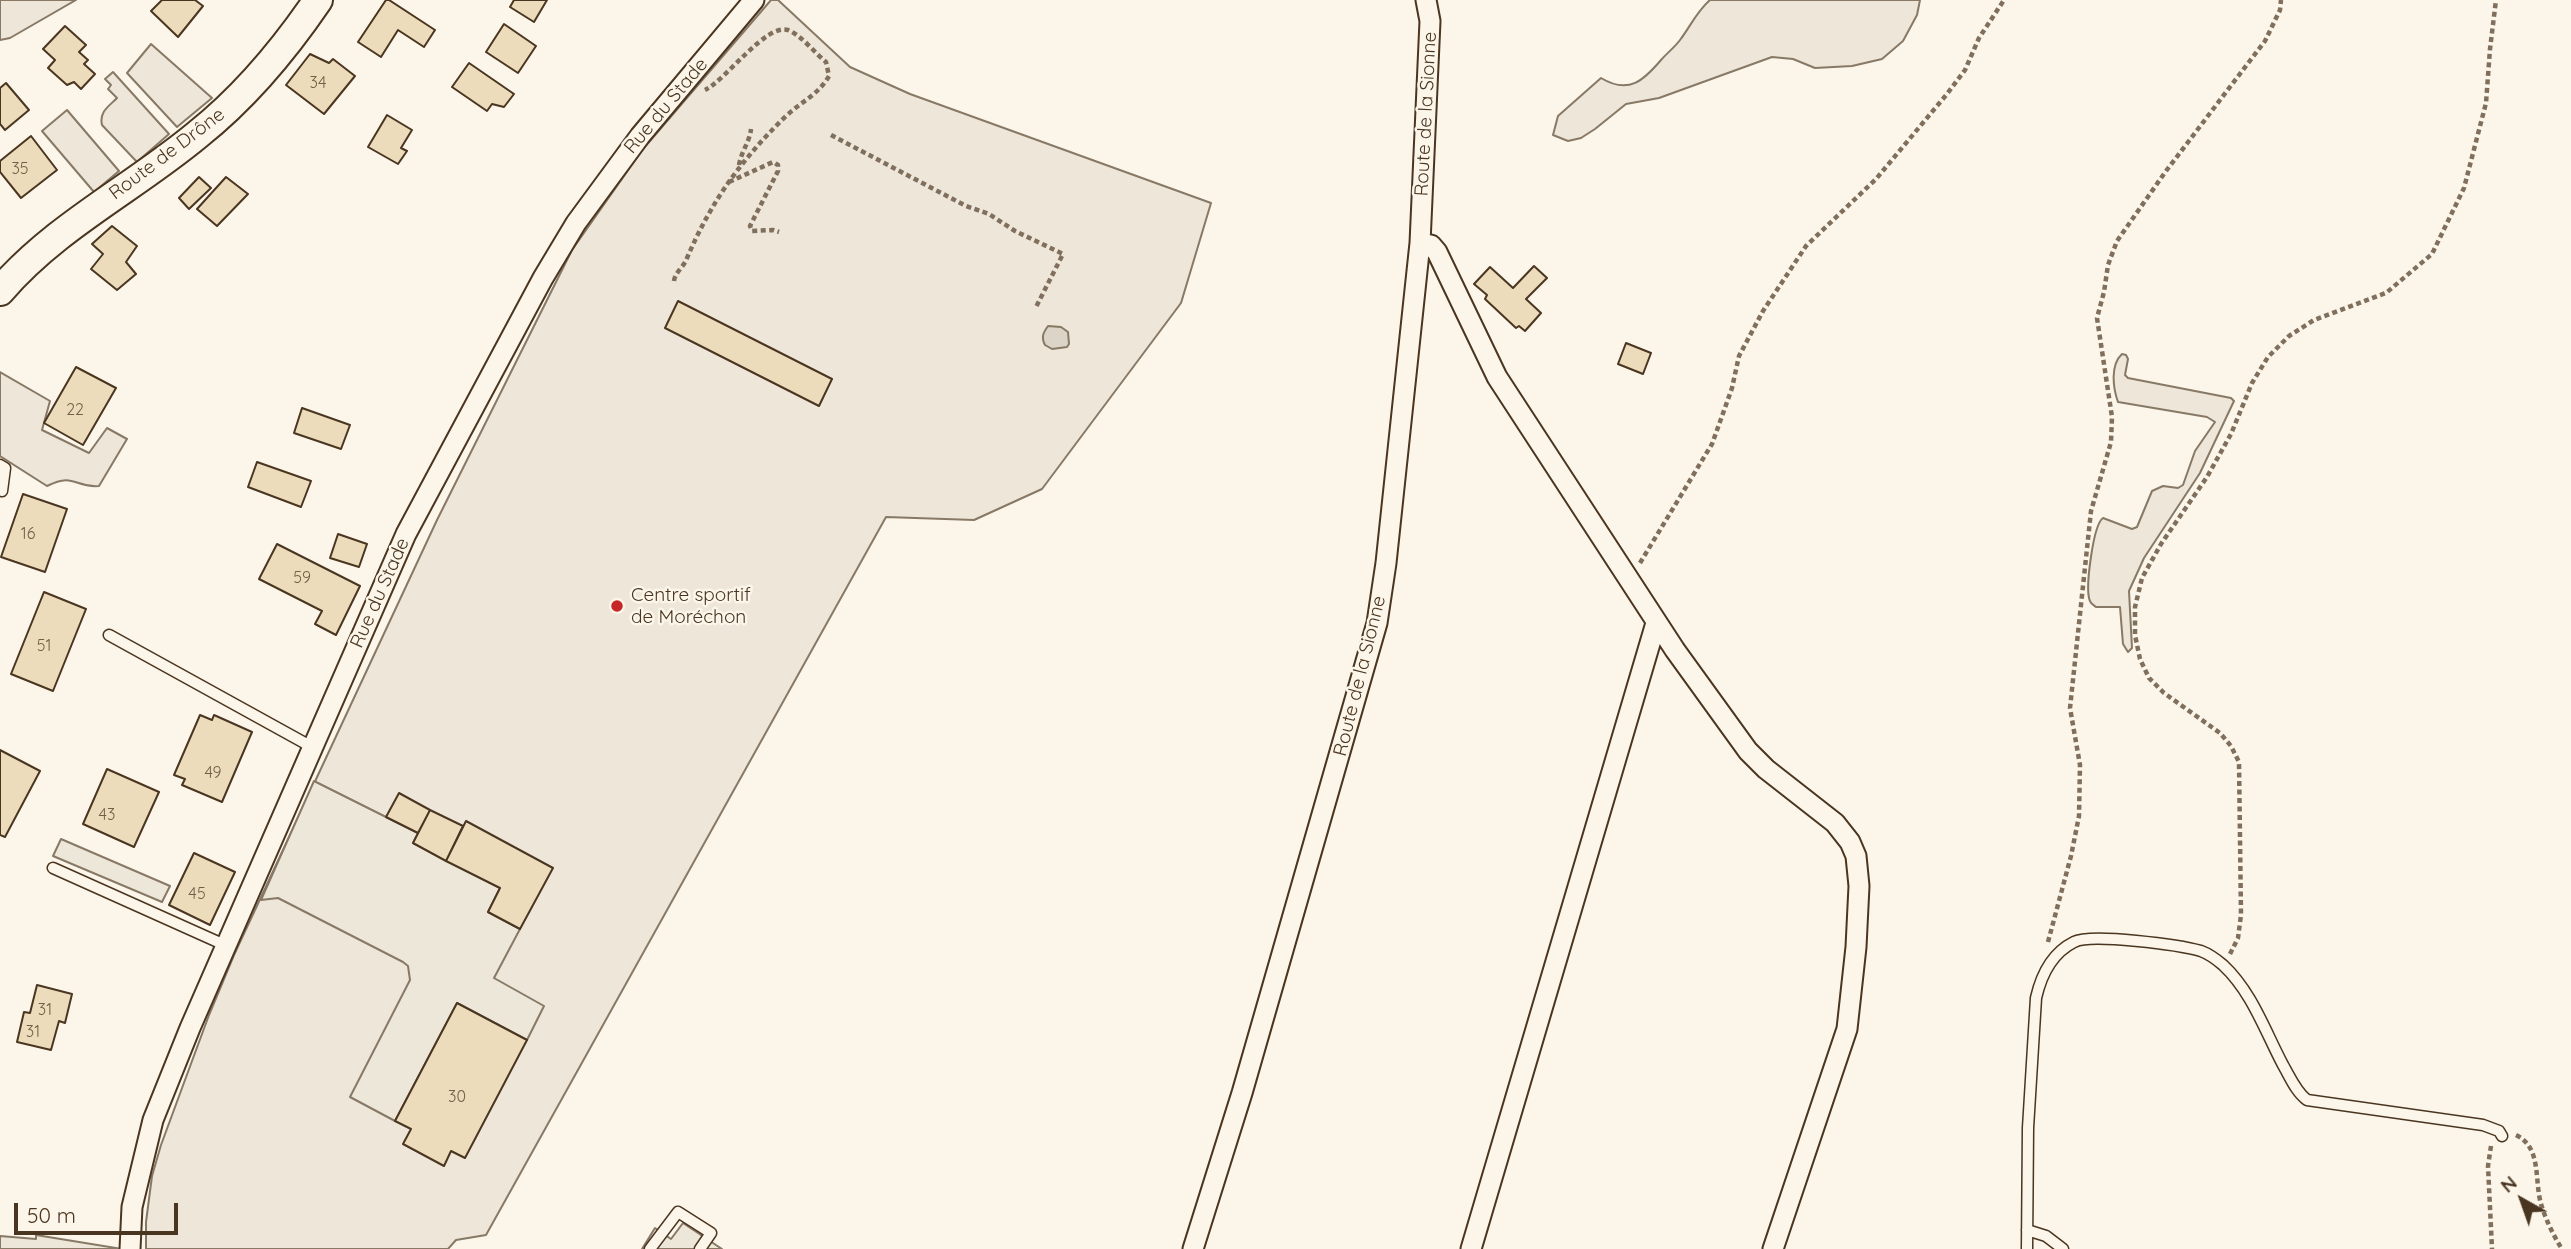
<!DOCTYPE html>
<html>
<head>
<meta charset="utf-8">
<style>
	body { margin:0 }
	#map { position:relative; width:2571px; height:1249px; overflow:hidden; background:#fbf6e9; font-family:Quicksand,sans-serif }
	canvas { display:block }
	.north { position:absolute; left:2487px; top:1165px; width:70px; height:70px; -webkit-text-stroke:5px #fbf6e9; paint-order:stroke; rotate:320deg; font-size:19px; font-weight:700; line-height:28px; text-align:center; color:#4a3520 }
	.north::after { content:''; display:block; margin:auto; width:24px; height:32px; background:#4a3520; clip-path:polygon(50% 0,100% 100%,50% 72%,0 100%) }
	.scale { position:absolute; left:14px; top:1203px; width:164px; height:32px; box-sizing:border-box; border:4px solid #4a3520; border-top:0; padding-left:9px; font-size:21px; line-height:24px; white-space:nowrap; color:#4a3520; -webkit-text-stroke:5px #fbf6e9; paint-order:stroke }
</style>
</head>
<body>
<div id="map">
<canvas width="2571" height="1249"></canvas>
<div class="north">N</div>
<div class="scale">50 m</div>
</div>
<script>
const ctx = document.querySelector('canvas').getContext('2d');
ctx.lineJoin = 'round';
function fillPath(path, color) {
  ctx.fillStyle = color;
  ctx.fill(path, 'evenodd');
}
function strokePath(path, color, width, dash) {
  ctx.strokeStyle = color;
  ctx.lineWidth = width;
  ctx.lineCap = dash ? 'butt' : 'round';
  ctx.setLineDash(dash || []);
  ctx.stroke(path);
}
function drawText(font, color, halo, rows, align = 'center') {
  ctx.font = font + ' Quicksand,sans-serif';
  ctx.lineWidth = 5;
  ctx.setLineDash([]);
  ctx.textBaseline = 'middle';
  ctx.strokeStyle = halo;
  ctx.fillStyle = color;
  for (const [text, x, y, turn = 0] of rows) {
    ctx.save();
    ctx.translate(x, y);
    ctx.rotate((+turn || 0) * Math.PI / 180);
    ctx.textAlign = isNaN(turn) ? turn : align;
    if (halo) ctx.strokeText(text, 0, 0);
    ctx.fillText(text, 0, 0);
    ctx.restore();
  }
}
const green = new Path2D(`
	M0,0H76L10,38L0,40Z
	M771,0H778L850,67L910,94L1211,203L1181,303L1042,489L974,520L886,517L486,1235L456,1240L448,1249H146V1222L152,1176L161,1145L209,1015L234,955L437,520L572,250L643,149Z
	M1710,0H1920L1917,15L1903,41L1882,59L1852,66L1815,68L1793,59L1772,57L1659,98L1626,104L1595,129L1581,138L1568,141L1553,135L1558,116L1601,78C1629,95 1644,80 1661,60C1667,53 1675,47 1680,40C1690,27 1697,11 1710,0Z
	M151,44L212,98L177,127L127,73Z
	M113,72L169,134L137,162L102,125C99,112 108,107 117,98L108,89L111,85L105,79Z
	M67,110L119,171L94,192L42,131Z
	M2122,354L2126,355L2128,359L2125,375L2128,378L2231,398L2234,401L2200,473L2144,558L2129,591L2132,648L2128,652L2123,644L2120,607H2096C2092,604 2090,603 2089,598C2086,585 2093,525 2103,518L2132,529L2137,527L2152,491L2163,486L2178,488L2183,485L2195,451L2215,422L2207,417L2118,402C2113,388 2110,365 2122,354Z
	M0,372L50,401L42,430L89,453L107,428L127,439L99,486C74,488 75,472 47,486L0,456Z`);
fillPath(green, '#ede6d9');
strokePath(green, '#887966', 2);
const parking = new Path2D(`
	M314,781L418,833L413,843L500,888L488,912L520,929L494,978L544,1006L527,1040L457,1003L395,1121L350,1097L410,980L408,966L403,962L278,898L261,900Z
	M61,839L170,886L162,902L53,856Z
	M683,1223L722,1249H642L655,1228L671,1239Z
	M36,1235L122,1249H0V1236L36,1239Z`);
fillPath(parking, '#ede7d9');
strokePath(parking, '#887966', 2);
const water = new Path2D(`
	M1048,326L1061,327L1068,332L1069,344L1067,347L1052,349L1045,345C1041,337 1043,333 1048,326Z`);
fillPath(water, '#dcd4c6');
strokePath(water, '#887966', 2);
const building = new Path2D(`
	M162,0H195L203,6L178,37L151,11Z
	M386,0H389L435,30L424,47L398,30L381,57L358,42Z
	M514,0H547L534,22L510,7Z
	M504,24L536,46L518,73L486,52Z
	M65,26L86,45L79,52L88,60L84,64L95,74L81,89L74,82L67,85L48,68L55,60L43,49Z
	M310,54L329,63L333,59L355,76L324,114L286,85Z
	M469,63L514,94L504,107L492,104L487,111L452,87Z
	M6,83L29,110L5,130L0,124V88Z
	M387,115L412,130L401,148L407,151L398,164L368,147Z
	M31,136L57,170L21,198L0,172V161Z
	M199,177L211,188L189,209L179,198Z
	M226,177L248,194L217,226L197,209Z
	M112,226L137,246L126,262L136,274L117,290L91,269L103,254L92,244Z
	M1534,266L1547,278L1526,299L1541,313L1525,331L1519,326L1516,328L1485,299L1487,295L1474,284L1490,267L1513,288Z
	M678,301L832,379L819,406L665,328Z
	M1626,343L1651,353L1643,374L1618,364Z
	M76,367L116,388L83,445L44,423Z
	M302,408L350,425L341,449L294,433Z
	M257,462L311,481L301,507L248,487Z
	M23,494L67,509L45,572L1,557Z
	M338,534L367,544L359,567L330,558Z
	M277,544L360,586L336,635L315,624L322,611L259,579Z
	M44,592L86,609L53,691L11,674Z
	M200,715L212,720L214,715L252,732L222,802L182,785L185,779L174,775Z
	M0,750L40,771L5,837L0,835Z
	M107,769L159,792L134,847L83,824Z
	M399,793L430,810L418,833L386,817Z
	M430,810L463,826L446,861L413,843Z
	M466,821L553,868L520,929L488,912L500,888L446,861Z
	M194,853L235,872L210,925L169,905Z
	M37,985L72,994L65,1023L59,1021L51,1050L17,1042L24,1012L30,1013Z
	M457,1003L527,1040L465,1158L451,1151L444,1166L403,1144L411,1129L395,1121Z`);
fillPath(building, '#ecdcbc');
strokePath(building, '#4a3520', 2);
const lane = new Path2D(`
	M0,465L5,468L2,491
	M109,635L312,747
	M53,868L227,946
	M2027,1230L2046,1236L2063,1249
	M650,1249L678,1212L711,1233L700,1249
	M2027,1249L2028,1128L2036,998C2041,976 2052,953 2074,942C2091,933 2180,945 2201,951C2209,954 2216,959 2223,965C2252,992 2265,1031 2283,1065C2290,1077 2296,1092 2307,1100L2483,1125L2499,1131L2502,1136`);
const street = new Path2D(`
	M1420,243L1431,245L1437,252L1497,377L1675,650L1748,751L1766,769L1835,823L1850,842L1856,856L1859,886L1856,947L1847,1029L1773,1249
	M130,1249L132,1207L153,1120L190,1028L406,534L543,278L576,223L640,136L754,0
	M1193,1249L1242,1093L1377,623L1386,563L1420,243L1430,21L1426,0
	M1471,1249L1656,623`);
const secondary = new Path2D(`
	M0,291C56,226 132,189 197,135C245,97 284,50 318,0`);
strokePath(lane, '#4a3520', 13);
strokePath(street, '#4a3520', 23);
strokePath(secondary, '#4a3520', 32);
strokePath(new Path2D(`
	M831,135L966,206L989,214L1015,231L1063,254L1035,309
	M739,165C741,152 750,141 751,129
	M729,182L773,162L778,165V171L750,226L752,231L773,230L779,232
	M674,281C675,272 684,267 687,258C712,200 741,160 786,116C801,102 819,94 829,76L826,62C815,53 801,35 788,30C766,23 726,80 705,90
	M1640,563L1712,444L1732,388L1739,356L1763,311L1806,246L1876,179L1947,94L1965,70L1979,38L2004,0
	M2048,942L2071,856L2079,816L2080,765L2070,708L2091,511L2111,442L2112,417L2097,318L2104,292L2108,265L2117,241L2166,171L2265,41L2280,10L2281,0
	M2230,954L2238,938L2241,915L2239,762L2231,746L2220,733L2164,693L2149,678L2140,659L2135,635V607L2142,578L2161,544L2207,477L2231,434L2252,383L2268,357L2289,336L2314,320L2386,293L2432,254L2464,188L2486,103L2490,49L2496,0
	M2516,1135C2542,1148 2534,1179 2541,1204C2546,1220 2553,1235 2562,1249
	M2491,1146L2488,1166L2492,1249`), '#7f6f5c', 4.5, [5, 3.5]);
strokePath(lane, '#fbf6e9', 10);
strokePath(street, '#fbf6e9', 19);
strokePath(secondary, '#fbf6e9', 28);
for (const [x, y, r, color] of [
	[617,606,7,"#c62828"]
]) {
  const dot = new Path2D();
  dot.arc(x, y, r, 0, 2 * Math.PI);
  ctx.fillStyle = color;
  ctx.fill(dot);
  strokePath(dot, '#fbf6e9', 2.5);
}
drawText('16px', '#725f47', null, [
	["34",318,83],
	["35",20,169],
	["22",75,410],
	["16",28,534],
	["59",302,578],
	["51",44,646],
	["49",213,773],
	["43",107,815],
	["45",197,894],
	["31",45,1010],
	["31",33,1032],
	["30",457,1097]
]);
drawText('19px', '#4a3520', '#fbf6e9', [
	["Rue du Stade",666,106,-50],
	["Route de la Sionne",1426,114,-87],
	["Route de Drône",167,154,-37],
	["Rue du Stade",380,593,-66],
	["Route de la Sionne",1360,676,-76]
]);
drawText('19px', '#4a3520', '#fbf6e9', [
	["Centre sportif",631,595],
	["de Moréchon",631,617]
], 'left');
</script>
</body>
</html>
